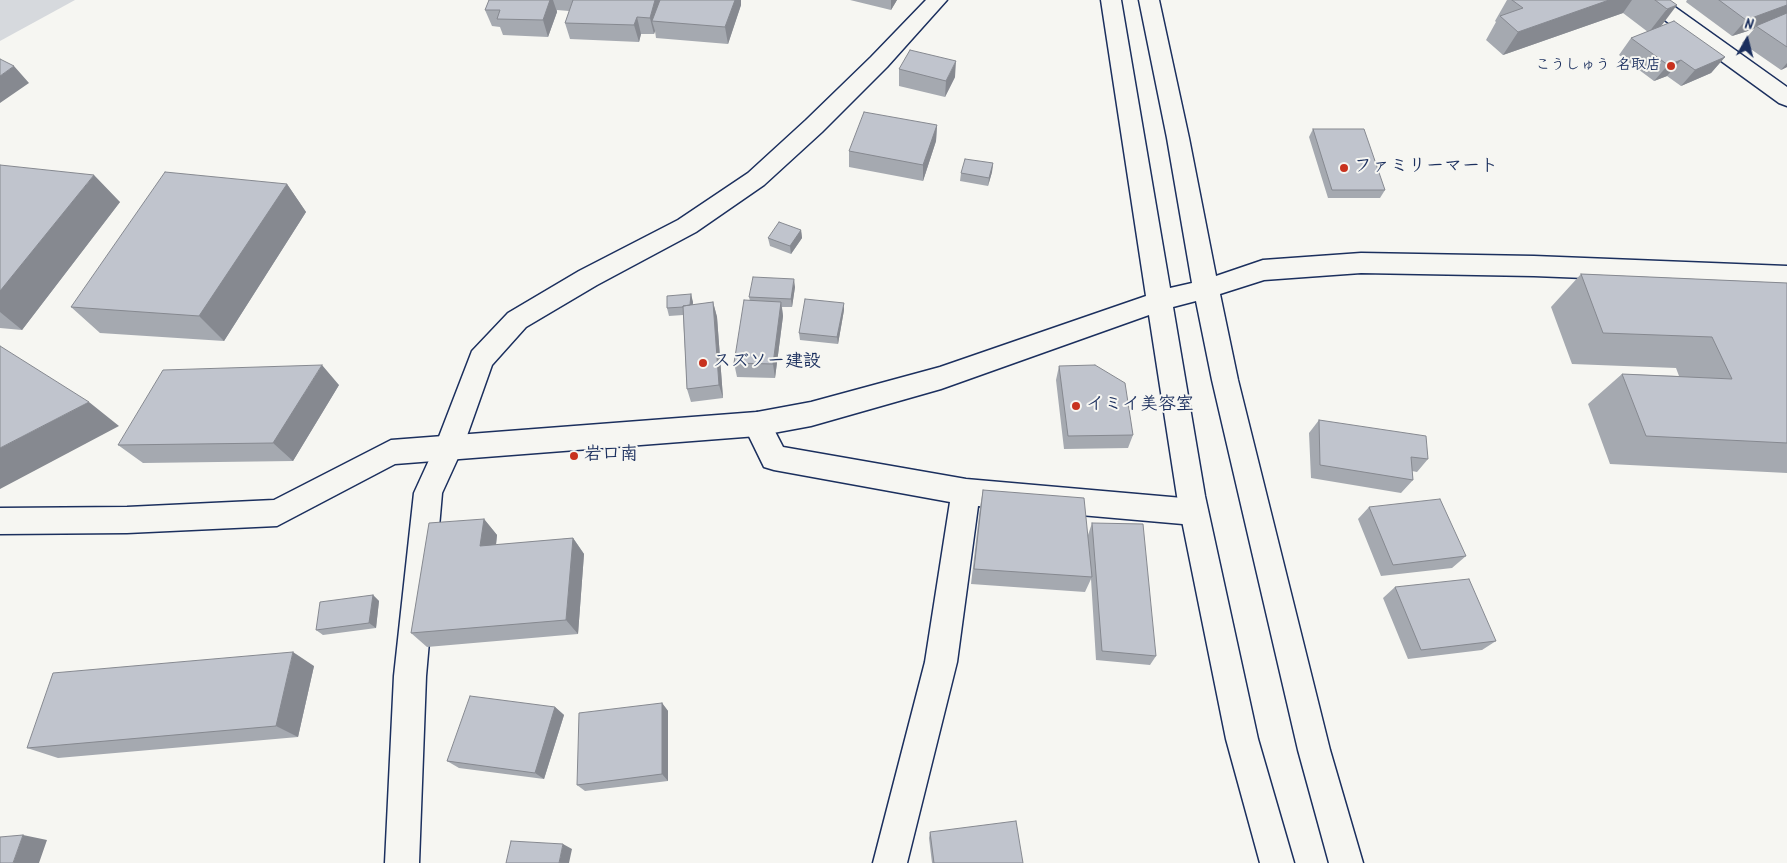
<!DOCTYPE html>
<meta charset="utf-8">
<style>
body{margin:0}
#map{position:relative;width:1787px;height:863px;overflow:hidden;background:#f6f6f2;font-family:Kalam,sans-serif}
canvas{display:block}
.north{position:absolute;left:1722px;top:15px;width:50px;height:50px;-webkit-text-stroke:4px #f6f6f2;paint-order:stroke;rotate:8deg;font-size:14px;font-weight:700;line-height:20px;text-align:center;color:#1b2f5e}
.north::after{content:'';display:block;margin:auto;width:18px;height:22px;background:#1b2f5e;clip-path:polygon(50% 0,100% 100%,50% 72%,0 100%)}
</style>
<div id="map">
<canvas width="1787" height="863"></canvas>
<div class="north">N</div>
</div>
<script>
const c = document.querySelector('canvas').getContext('2d');
c.lineJoin = 'round';
function paint(path, color) { c.fillStyle = color; c.fill(path, 'evenodd'); }
const shape = rows => new Path2D(rows.map(r => 'M' + r).join(''));
function strokePath(path, color, width, dash) { c.strokeStyle = color; c.lineWidth = width; c.lineCap = dash ? 'butt' : 'round'; c.setLineDash(dash || []); c.stroke(path); }
function write(font, color, halo, rows, align = 'center') {
  c.font = font + ' Kalam,"Klee One",sans-serif'; c.lineWidth = 4; c.setLineDash([]); c.textBaseline = 'middle'; c.strokeStyle = halo; c.fillStyle = color; for (const [text, x, y, turn = 0] of rows) {
    c.save(); c.translate(x, y); c.rotate((+turn || 0) * Math.PI / 180); c.textAlign = isNaN(turn) ? turn : align; if (halo) c.strokeText(text, 0, 0); c.fillText(text, 0, 0); c.restore();
  }
}
const green = shape([
 [0,0,75,0,0,41]
]);
const minor = shape([
 [926,0,947,0,887,67,822,132,764,185,696,232,597,285,526,327,492,365,463,447,442,493,426,676,419,863,385,863,394,676,414,493,435,447,472,351,508,313,579,271,678,220,748,173,806,120,871,57,926,0],
 [757,412,767,416,783,447,966,479,1194,499,1204,503,1208,512,1204,521,1194,525,978,506,957,662,907,863,873,863,925,662,950,502,774,470,764,467,743,424,747,416,757,412]
]);
const tertiary = shape([
 [1101,0,1121,0,1170,288,1192,283,1167,138,1139,0,1159,0,1189,138,1216,276,1263,260,1361,253,1534,256,1787,266,1787,286,1534,276,1361,273,1264,280,1220,294,1238,380,1330,750,1363,863,1329,863,1298,750,1212,380,1196,301,1173,307,1205,496,1258,739,1294,863,1260,863,1226,739,1177,496,1149,315,941,389,811,426,757,436,395,464,277,526,127,533,0,534,0,508,127,507,274,500,391,440,757,412,811,402,940,367,1146,296,1101,0],
 [1641,0,1665,0,1787,87,1787,106,1779,103,1644,5,1641,0]
]);
const wall = shape([
 [489,0,741,0,741,5,728,44,656,38,655,31,654,34,641,34,639,42,570,39,565,23,569,11,557,10,557,12,548,37,503,35,500,27,492,26,485,10],
 [850,0,897,0,891,10],
 [1507,0,1670,0,1660,27,1725,57,1711,73,1681,86,1667,76,1654,81,1619,55,1631,38,1648,32,1623,13,1503,55,1486,40,1496,22,1495,21],
 [1687,0,1787,0,1787,67,1781,70,1742,43,1754,29,1732,36,1686,2],
 [899,69,955,77,945,97,899,86],
 [937,125,936,141,923,181,849,167,849,151],
 [1313,129,1385,190,1380,198,1328,198,1309,137],
 [993,163,992,172,988,186,960,181,961,173],
 [0,165,120,202,22,330,0,328],
 [287,184,306,212,224,341,100,333,71,307],
 [801,230,802,238,791,254,770,246,768,238],
 [1581,274,1787,283,1787,473,1610,464,1588,404,1622,374,1679,376,1676,368,1572,364,1551,307],
 [795,287,792,307,782,307,783,316,775,378,737,377,734,363,750,301,749,297],
 [691,294,693,305,713,302,717,317,723,398,691,402,687,389,683,315,669,316,667,308],
 [844,310,838,344,800,340,799,333],
 [1059,366,1133,435,1128,448,1064,449,1056,380],
 [339,385,293,461,143,463,118,445],
 [1319,420,1428,459,1417,472,1412,471,1413,480,1401,493,1311,478,1309,433],
 [983,490,1088,535,1092,523,1156,656,1150,665,1096,660,1091,579,1085,592,971,584,980,507],
 [1369,507,1466,556,1452,568,1381,576,1358,519],
 [484,519,497,535,496,545,573,538,584,554,578,634,427,647,411,633],
 [1395,587,1496,641,1482,650,1408,659,1383,598],
 [373,595,379,601,376,628,323,635,316,630],
 [314,666,298,737,58,758,27,748],
 [662,703,668,711,668,781,585,791,577,785],
 [555,707,564,715,544,779,459,768,447,761],
 [930,832,1023,863,932,863,929,838]
]);
const shadedWall = shape([
 [550,0,553,0,557,12,548,37,543,20],
 [655,0,661,0,652,21,655,31,654,34,650,18],
 [735,0,741,0,741,5,728,44,725,27],
 [891,0,897,0,891,10],
 [1609,0,1632,0,1623,13,1503,55,1518,32],
 [1677,5,1659,29,1649,32,1667,9],
 [1787,5,1787,17,1756,26,1754,29,1732,36,1746,20],
 [637,17,641,34,639,42,634,25],
 [1725,57,1711,73,1681,86,1695,70],
 [1681,60,1667,76,1654,81,1668,65],
 [956,61,955,77,945,97,946,81],
 [1787,63,1787,67,1781,70],
 [14,66,29,83,0,103,0,76],
 [937,125,936,141,923,181,923,165],
 [993,163,992,172,988,186,989,178],
 [94,175,120,202,22,330,0,312,0,291],
 [287,184,306,212,224,341,199,316],
 [801,230,802,238,791,254,790,246],
 [794,279,795,287,792,307,791,299],
 [691,294,693,302,692,314,690,307],
 [713,302,717,317,723,398,719,385],
 [781,302,783,316,775,378,773,364],
 [844,303,844,310,838,344,837,337],
 [322,365,339,385,293,461,273,443],
 [89,402,119,426,0,489,0,448],
 [484,519,497,535,494,562,480,546],
 [573,538,584,554,578,634,566,620],
 [373,595,379,601,376,628,369,623],
 [293,652,314,666,298,737,276,726],
 [662,703,668,711,668,781,662,774],
 [555,707,564,715,544,779,535,773],
 [23,835,47,840,39,863,13,863],
 [563,844,572,849,569,863,559,863]
]);
const building = shape([
 [489,0,550,0,543,20,497,19,500,10,485,10,489,0],
 [573,0,655,0,650,18,637,17,634,25,565,23,573,0],
 [660,0,735,0,725,27,652,21,660,0],
 [1512,0,1609,0,1518,32,1500,16,1523,8,1512,0],
 [1655,0,1670,0,1677,5,1667,9,1655,0],
 [1719,0,1787,0,1787,5,1746,20,1719,0],
 [1787,13,1787,47,1756,26,1787,13],
 [1674,21,1725,57,1695,70,1681,60,1668,65,1631,38,1674,21],
 [910,50,956,61,946,81,899,69,910,50],
 [0,59,14,66,0,76,0,59],
 [864,112,937,125,923,165,849,151,864,112],
 [1313,129,1364,129,1385,190,1332,190,1313,129],
 [965,159,993,163,989,178,961,173,965,159],
 [0,165,94,175,0,291,0,165],
 [165,172,287,184,199,316,71,307,165,172],
 [779,222,801,230,790,246,768,238,779,222],
 [1581,274,1787,283,1787,443,1646,436,1622,374,1732,379,1712,337,1603,333,1581,274],
 [753,277,794,279,791,299,749,297,753,277],
 [691,294,690,305,683,306,683,307,667,308,667,296,691,294],
 [805,299,844,303,837,337,799,333,805,299],
 [744,300,781,302,773,364,734,363,744,300],
 [713,302,719,385,687,389,683,306,713,302],
 [0,346,89,402,0,448,0,346],
 [322,365,273,443,118,445,163,370,322,365],
 [1095,365,1125,383,1133,435,1068,436,1059,366,1095,365],
 [1319,420,1426,436,1428,459,1411,457,1413,480,1320,465,1319,420],
 [983,490,1084,498,1092,577,974,569,983,490],
 [1440,499,1466,556,1393,565,1369,507,1440,499],
 [484,519,480,546,573,538,566,620,411,633,429,523,484,519],
 [1092,523,1143,524,1156,656,1102,651,1092,523],
 [1469,579,1496,641,1421,650,1395,587,1469,579],
 [373,595,369,623,316,630,320,602,373,595],
 [293,652,276,726,27,748,53,673,293,652],
 [470,696,555,707,535,773,447,761,470,696],
 [662,703,662,774,577,785,579,713,662,703],
 [1016,821,1023,863,934,863,930,832,1016,821],
 [23,835,13,863,0,863,0,837,23,835],
 [511,841,563,844,559,863,506,863,511,841]
]);
const markers = [
 [1671,66,5,"#c8321e"],
 [1344,168,5,"#c8321e"],
 [703,363,5,"#c8321e"],
 [1076,406,5,"#c8321e"],
 [574,456,5,"#c8321e"]
];
const farPoinames = [
 ["こうしゅう 名取店",1661,66]
];
const poiNames = [
 ["ファミリーマート",1354,168],
 ["スズソー建設",713,363],
 ["イミイ美容室",1086,406],
 ["岩口南",584,456]
];
paint(green, '#d6d9dd');
strokePath(minor, '#1b2f5e', 3);
strokePath(tertiary, '#1b2f5e', 3);
paint(minor, '#f6f6f2');
paint(tertiary, '#f6f6f2');
paint(wall, '#a5a9b0');
paint(shadedWall, '#868990');
paint(building, '#c0c4cd');
strokePath(building, '#868990', 1);
for (const [x, y, r, color] of markers) { const dot = new Path2D(); dot.arc(x, y, r, 0, 2 * Math.PI); c.fillStyle = color; c.fill(dot); strokePath(dot, '#f6f6f2', 2); }
write('bold 15px', '#1b2f5e', '#f6f6f2', farPoinames, 'right');
write('bold 18px', '#1b2f5e', '#f6f6f2', poiNames, 'left');
</script>
